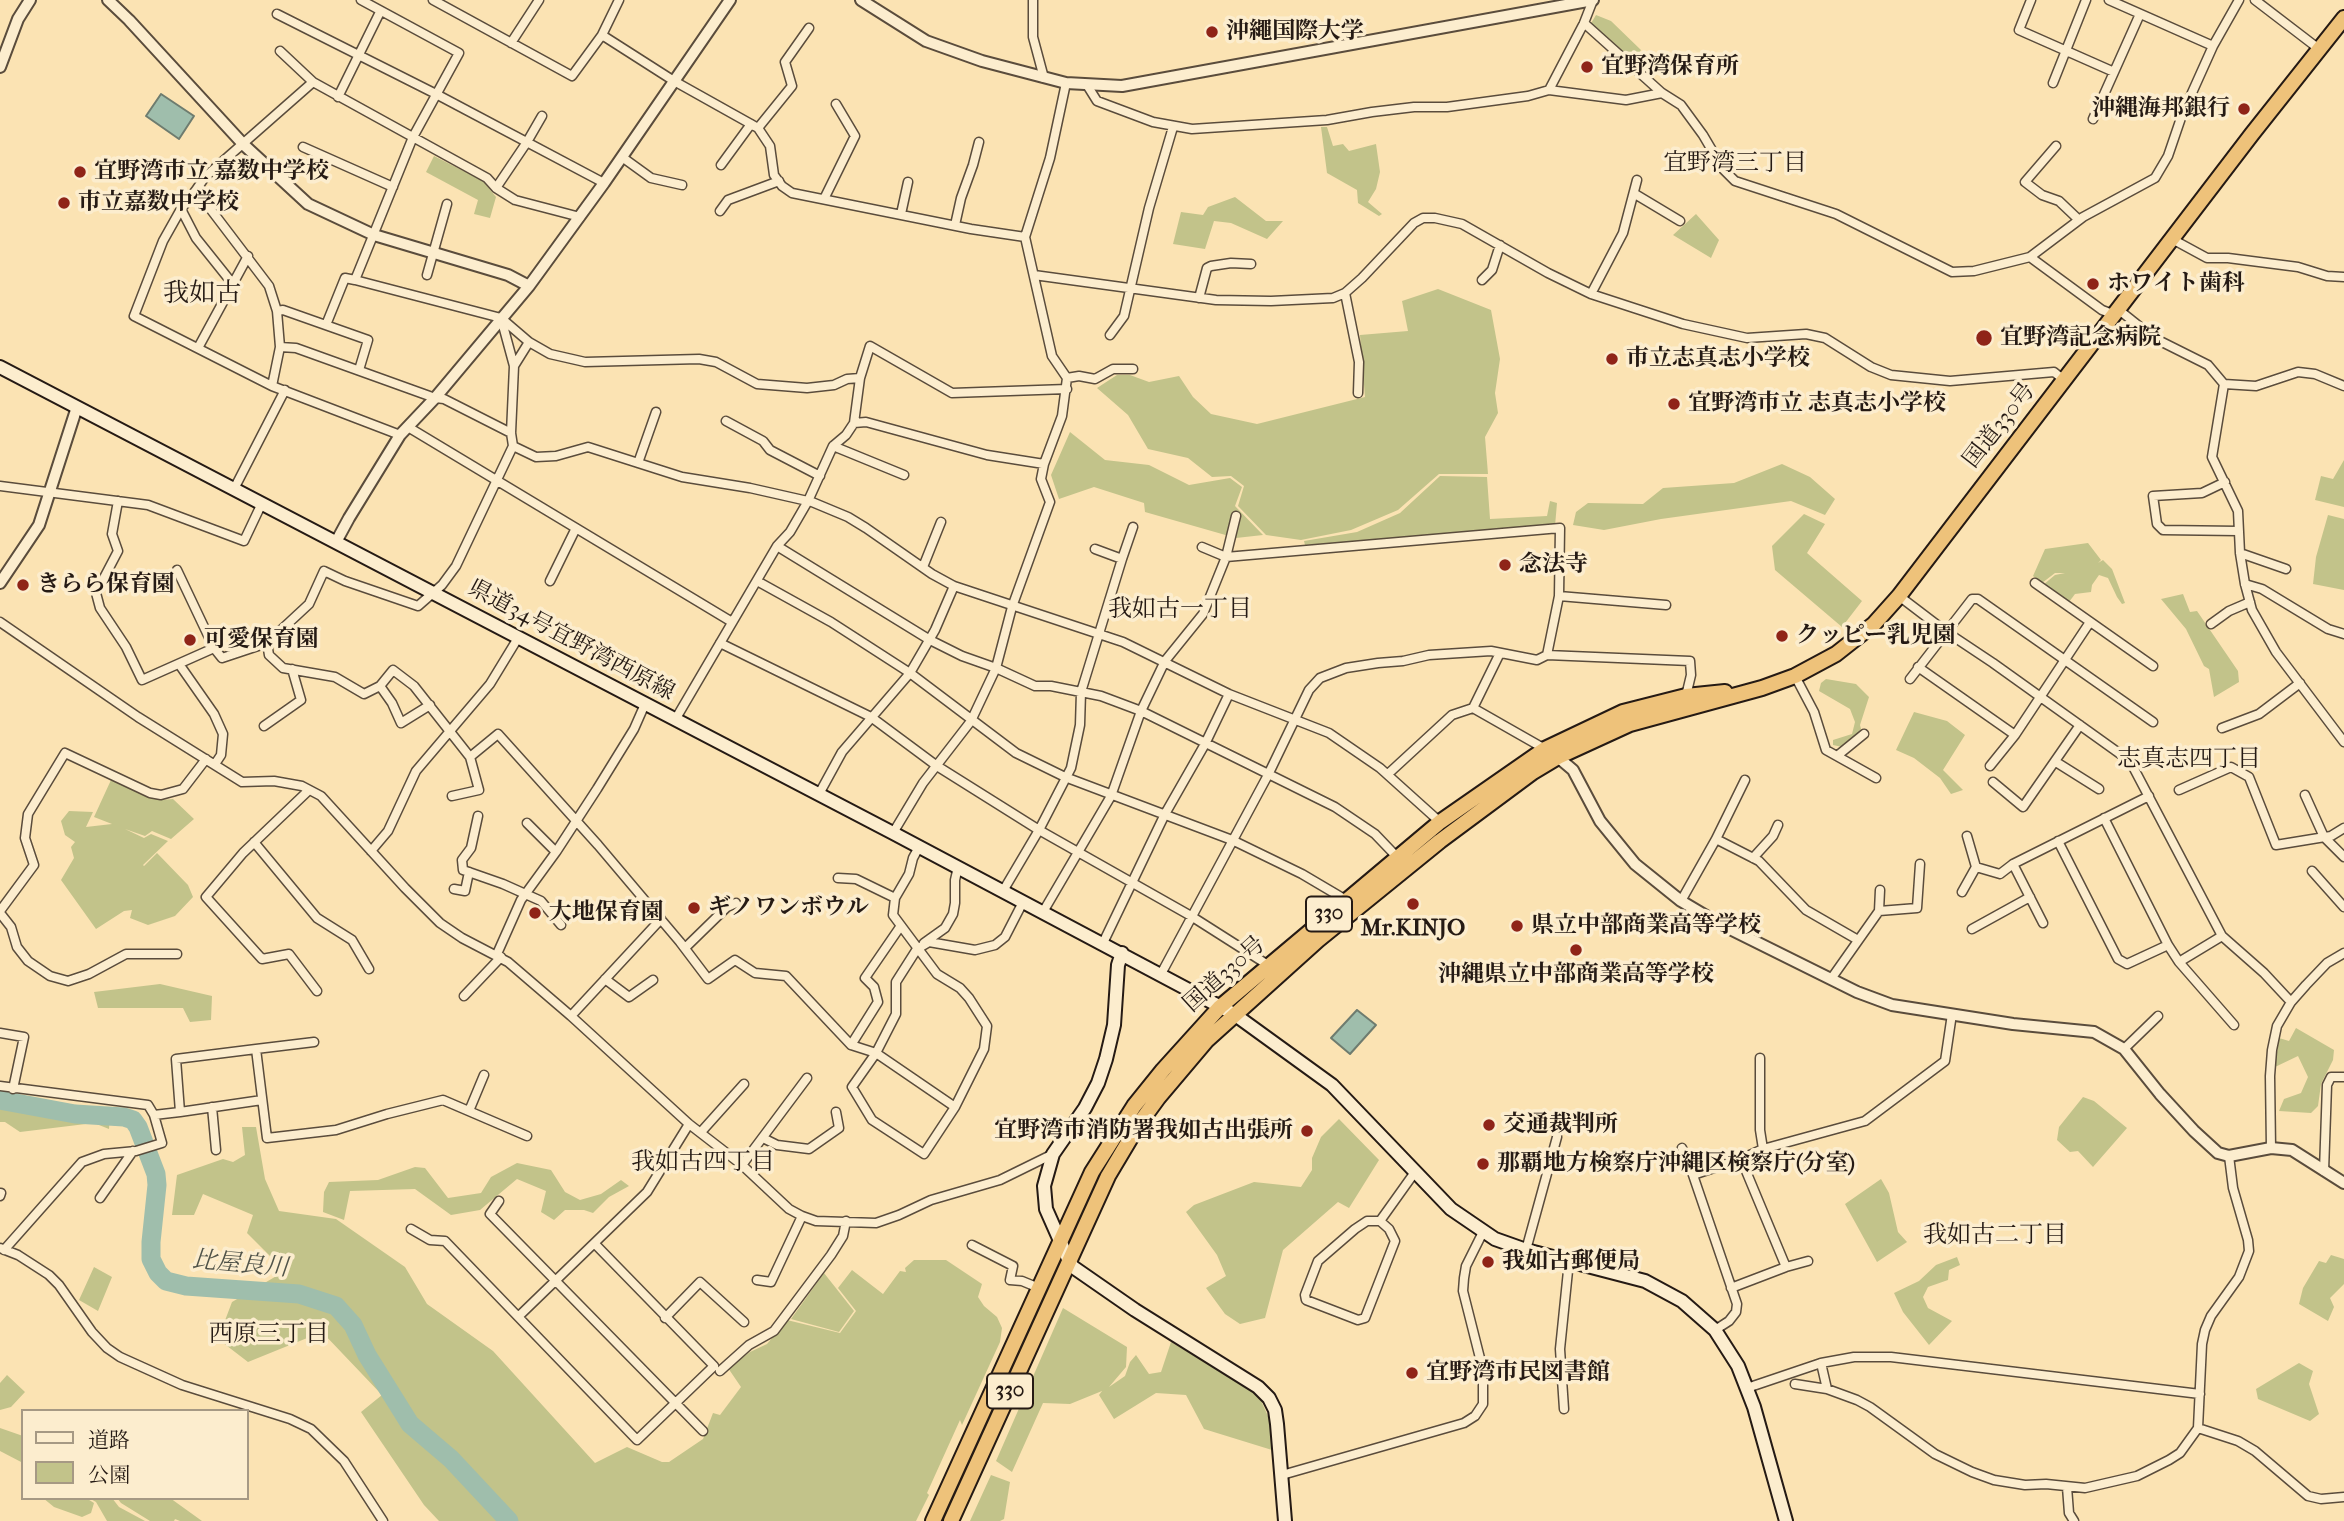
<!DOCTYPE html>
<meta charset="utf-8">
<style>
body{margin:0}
#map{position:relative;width:2344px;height:1521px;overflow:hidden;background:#fbe3b3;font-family:"IM FELL French Canon","Noto Serif JP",serif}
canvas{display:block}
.legend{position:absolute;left:21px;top:1409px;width:228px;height:91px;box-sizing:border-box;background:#fcedce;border:2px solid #a69984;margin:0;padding:9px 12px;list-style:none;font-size:21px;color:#251a14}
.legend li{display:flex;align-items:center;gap:14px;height:35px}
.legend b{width:35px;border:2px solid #a69984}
</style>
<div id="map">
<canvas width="2344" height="1521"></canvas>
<ul class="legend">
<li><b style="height:9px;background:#fcedce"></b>道路</li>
<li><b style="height:19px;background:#c2c38a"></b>公園</li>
</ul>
</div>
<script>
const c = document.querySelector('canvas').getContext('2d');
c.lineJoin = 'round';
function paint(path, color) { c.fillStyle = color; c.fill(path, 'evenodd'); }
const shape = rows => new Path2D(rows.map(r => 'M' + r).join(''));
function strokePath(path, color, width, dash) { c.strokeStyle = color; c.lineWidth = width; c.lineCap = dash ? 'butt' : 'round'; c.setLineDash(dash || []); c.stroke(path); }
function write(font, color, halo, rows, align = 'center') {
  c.font = font + ' "IM FELL French Canon","Noto Serif JP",serif'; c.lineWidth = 7; c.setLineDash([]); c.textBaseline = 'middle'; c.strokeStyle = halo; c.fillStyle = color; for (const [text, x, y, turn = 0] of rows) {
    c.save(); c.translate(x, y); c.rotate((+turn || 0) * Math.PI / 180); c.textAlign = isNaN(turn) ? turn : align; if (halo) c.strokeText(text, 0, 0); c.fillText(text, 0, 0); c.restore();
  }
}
const green = shape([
 [1596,15,1611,21,1641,50,1633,62,1590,25],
 [1321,127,1327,127,1333,146,1343,144,1349,151,1376,144,1380,172,1376,189,1368,202,1382,214,1379,216,1358,203,1357,190,1327,173],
 [434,156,483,181,496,197,490,218,474,214,478,200,426,172],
 [1235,197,1266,221,1283,221,1267,239,1231,223,1214,221,1205,249,1173,244,1181,212,1203,215,1208,207],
 [1696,214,1719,240,1711,258,1673,235],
 [1438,289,1491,310,1500,359,1495,393,1498,413,1485,437,1488,474,1439,474,1398,510,1351,530,1301,540,1266,535,1238,506,1244,486,1231,476,1212,477,1188,458,1148,449,1128,415,1097,388,1117,375,1130,375,1149,382,1179,376,1193,397,1211,414,1257,424,1365,397,1360,335,1408,331,1402,301],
 [1070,432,1105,460,1149,465,1189,485,1230,478,1242,487,1235,506,1263,535,1236,538,1145,512,1144,503,1094,487,1059,499,1051,475],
 [2344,460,2344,507,2315,500,2321,476,2333,479],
 [1782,464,1810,477,1835,499,1825,515,1791,501,1661,519,1604,530,1573,525,1576,512,1588,503,1643,504,1663,488,1734,483],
 [1440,476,1487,477,1490,519,1547,516,1550,501,1557,503,1555,526,1305,545,1304,541,1357,532,1400,513],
 [1804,514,1825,524,1807,553,1862,601,1842,627,1775,570,1772,546],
 [2328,515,2344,519,2344,590,2313,584,2316,557],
 [2088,543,2101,560,2098,563,2103,560,2112,569,2125,603,2122,604,2117,597,2108,578,2099,575,2092,585,2091,592,2075,594,2069,602,2043,585,2055,575,2065,573,2055,573,2042,583,2033,576,2045,549],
 [2183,594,2190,612,2197,611,2238,671,2239,682,2214,697,2209,669,2204,666,2186,629,2161,599],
 [1826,679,1856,684,1869,697,1860,725,1861,729,1847,748,1833,745,1833,740,1852,734,1855,722,1850,709,1819,691,1821,683],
 [1914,712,1947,721,1965,735,1943,770,1963,790,1951,794,1940,778,1914,758,1896,750],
 [111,780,160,800,173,799,194,819,171,839,152,831,145,836,125,829,144,838,151,834,168,841,143,865,144,866,157,853,188,885,193,897,175,916,148,925,130,918,132,910,124,911,96,929,61,880,74,858,71,847,75,842,65,835,61,821,69,811,93,812,86,827,112,824,94,817],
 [160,984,212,996,211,1020,190,1022,183,1008,98,1008,94,992],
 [2296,1028,2334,1050,2333,1060,2321,1084,2318,1106,2311,1113,2279,1111,2284,1099,2301,1093,2308,1077,2298,1056,2275,1067,2279,1038,2289,1041],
 [0,1096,26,1102,110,1113,109,1129,94,1123,20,1132,5,1122,0,1122],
 [2083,1097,2094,1101,2127,1128,2093,1167,2078,1151,2070,1152,2057,1140,2059,1127],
 [1339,1119,1379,1160,1349,1208,1338,1202,1283,1250,1265,1318,1240,1324,1225,1314,1206,1288,1226,1276,1217,1255,1186,1212,1194,1205,1254,1182,1301,1187,1312,1170,1312,1158,1321,1137],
 [242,1127,256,1127,265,1179,279,1211,336,1219,405,1267,427,1304,493,1351,595,1463,627,1447,662,1462,669,1462,703,1439,713,1413,720,1415,741,1387,728,1368,750,1352,767,1344,787,1320,840,1333,856,1311,838,1288,852,1270,883,1294,900,1271,906,1272,905,1268,914,1260,946,1260,982,1284,978,1297,984,1306,997,1317,1002,1328,1000,1342,962,1425,960,1420,927,1493,929,1495,916,1521,439,1521,424,1505,361,1412,382,1395,322,1332,248,1362,218,1339,232,1302,285,1271,247,1233,253,1215,203,1194,194,1215,172,1215,177,1175,223,1159,233,1162,245,1155],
 [517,1163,551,1170,565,1192,580,1200,601,1194,621,1180,629,1186,609,1197,593,1213,584,1210,565,1210,554,1220,541,1212,546,1191,517,1179,480,1210,451,1215,415,1189,350,1191,344,1220,323,1212,324,1192,329,1182,378,1180,415,1167,425,1168,448,1198,481,1193,491,1177],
 [1881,1179,1889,1193,1898,1232,1907,1242,1877,1262,1845,1204],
 [2331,1255,2344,1259,2344,1284,2330,1298,2334,1307,2328,1321,2299,1304,2303,1288,2319,1261,2326,1263],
 [1957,1257,1960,1265,1949,1270,1948,1280,1928,1287,1923,1297,1928,1308,1952,1321,1929,1345,1903,1312,1894,1293,1919,1281,1936,1265],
 [94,1267,112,1277,98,1311,79,1300],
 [824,1273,854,1311,839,1332,791,1319],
 [1063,1308,1127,1347,1126,1367,1109,1387,1125,1376,1130,1362,1136,1355,1149,1374,1161,1372,1171,1342,1258,1394,1272,1425,1272,1450,1204,1429,1186,1395,1156,1393,1114,1419,1099,1395,1102,1391,1070,1404,1043,1403,1012,1472,996,1461],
 [2299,1363,2313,1371,2309,1384,2319,1414,2310,1421,2258,1399,2256,1389],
 [7,1375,25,1392,11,1407,0,1410,0,1383],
 [0,1428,23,1436,23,1463,0,1451],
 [991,1475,1010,1482,1004,1519,1000,1521,970,1521],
 [43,1498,86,1498,94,1503,91,1513,82,1517,54,1507],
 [89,1498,112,1498,119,1507,145,1521,107,1521,96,1502],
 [117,1498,170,1498,202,1521,180,1521,175,1519,174,1521,150,1521,121,1503]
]);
const water = shape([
 [161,94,194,116,179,139,146,116,161,94],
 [1357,1010,1376,1025,1350,1054,1331,1038,1357,1010]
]);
const river = shape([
 [0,1100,75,1114,124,1117,133,1120,138,1127,156,1174,157,1185,151,1242,151,1259,158,1273,166,1281,186,1286,299,1294,336,1306,353,1325,367,1355,410,1424,451,1459,509,1521]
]);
const minor = shape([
 [361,0,459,53,413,137,355,280,501,318,529,342,550,354,585,362,699,359,716,362,757,384,807,388,834,385,847,379,860,378],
 [433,0,572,76,602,35,619,0],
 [1033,0,1033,37,1044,78],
 [2031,0,2019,30,2114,72],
 [2109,0,2213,46],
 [2255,0,2319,49],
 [277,14,436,94,604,183],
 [1584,23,1662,93,1681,105,1703,135,1723,169,1735,181,1836,214,1952,272,1974,271,2030,257,2083,217,2155,178,2168,156,2182,115,2213,46,2239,0],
 [602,35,674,81,758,128,770,146,774,175,782,186,792,193,971,229,1025,237],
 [511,43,539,0],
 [280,51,313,82,487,178,496,188,515,200,580,217],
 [313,82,205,177,196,190,269,286,277,311,280,347,272,386,400,435],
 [2053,83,2086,0],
 [1087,85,1097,101,1153,122,1192,129,1327,120,1372,112,1414,107,1447,107,1528,96,1549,90,1584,23,1593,0],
 [1549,90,1626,100,1662,93],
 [338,97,380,12],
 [2093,119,2140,14],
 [758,128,792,86,785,62,809,28],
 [2056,146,2025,182,2042,195,2059,201,2079,220],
 [303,147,393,187],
 [622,157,651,178,682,185],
 [721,165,751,124],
 [496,188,527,142,542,116],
 [196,190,181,209,196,238,232,283],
 [1635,194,1680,221],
 [824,199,855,136,836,104],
 [181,209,163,241,134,316,272,386],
 [720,211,728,200,779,181],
 [901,214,908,182],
 [955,225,961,198,973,165,979,142],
 [2172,239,2207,258,2228,258,2298,267,2327,276,2344,277],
 [2030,257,2102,310,2115,315],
 [427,275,447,204],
 [1034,275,1216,300,1271,301,1333,298,1345,293,1362,278,1414,223,1423,218,1435,218,1462,224,1548,273,1591,294,1683,324,1747,338,1806,334,1825,338,1871,367,1891,375,1950,381,2054,372,2064,380],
 [1482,280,1492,270,1500,245],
 [1345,293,1359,362,1358,393],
 [1591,294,1623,233,1637,180],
 [1199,298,1207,268,1211,266,1231,263,1251,264],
 [2119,310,2154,338,2208,365,2224,384,2256,386,2298,372,2315,374,2344,386],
 [277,311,283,310,368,340,359,370],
 [326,325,345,278,355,280],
 [1110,335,1124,316,1149,208,1173,127],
 [280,347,296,348,435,398,444,399,511,433],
 [198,348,248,256],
 [514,366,529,342],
 [1067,378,1079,376,1095,379,1113,369,1133,369],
 [2224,384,2212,457,2238,511,2240,553,2245,584,2252,610,2276,652,2344,742],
 [726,421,763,441,770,450,820,476],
 [854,423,860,378,870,346,952,393,1067,389],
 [408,427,732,622],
 [513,446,536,457,556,456,588,447,682,477,750,488,812,502,848,517,866,528,932,574,954,586,1123,642,1229,694,1329,733,1380,768,1440,822],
 [833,446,904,475],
 [638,463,656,412],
 [2225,482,2202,493,2153,496,2157,524,2163,530,2238,531],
 [0,486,148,505,244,541,262,503],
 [234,489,285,390],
 [118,501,112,534,118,551,96,593,100,608,126,647,142,680,214,648,222,658,267,643,309,604,324,571,345,581,418,606,442,585,456,566,513,446,511,433,514,366,501,318],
 [777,546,930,640,962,656,996,668,1035,686,1051,686,1101,696,1141,711,1335,807,1375,834,1397,857],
 [1202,547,1226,557,1560,528,1559,596],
 [2240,553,2286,569],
 [1122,559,1133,527],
 [923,567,941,522],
 [177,570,214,648],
 [550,581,576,528],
 [757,581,831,622,910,673,1016,753,1065,777,1232,840,1302,874,1346,900],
 [2035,583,2153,666],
 [2245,584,2262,589,2328,629,2344,634],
 [1899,596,1945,631,1993,663,2130,761,2222,936,2264,973,2291,1002],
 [0,622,138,717,242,782,274,781,302,786,321,796,405,888,440,923,462,938,508,962,571,1016,689,1124,742,1165,789,1209,802,1216,816,1221,876,1223,899,1215,931,1200,1000,1180,1053,1154],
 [2211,624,2229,611,2250,602],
 [267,643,269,655,283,668,335,677,364,694,380,686,393,670,414,686,470,757,498,734,598,845,680,942,708,979,735,960,755,973,786,976,851,1045],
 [720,643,871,717,937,766,1039,830,1191,916,1268,965],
 [1547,655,1559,596,1666,605],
 [179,664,214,714,223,734,221,755,215,764],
 [1918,667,2015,735,1990,766],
 [1795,676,1814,712,1826,750,1876,778],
 [1910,679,1972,599,1978,599,2153,722],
 [380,686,392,703,401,723,430,705],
 [1473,708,1545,749],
 [675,720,777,546,790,532,808,501,833,446,846,435,854,423,866,422,987,455,1044,464],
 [264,726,301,700,292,669],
 [2222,728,2259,714,2300,683],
 [2015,735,2090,622],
 [1837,756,1864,734],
 [2056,762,2099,789],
 [1388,774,1452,715,1473,708,1500,653],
 [1993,782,2023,807,2080,725],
 [309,790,243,853,206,897,262,959,289,954,317,991],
 [2179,790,2231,767,2249,777,2276,845,2331,836,2344,828],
 [819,794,842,752,910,673,935,630,954,586],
 [2305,795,2324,837,2344,857],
 [452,796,479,790,470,757],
 [478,816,471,848,462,860,463,870,503,884,541,901,561,925],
 [527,823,556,852],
 [893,833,923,783,971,721,996,668,1012,607,1050,502,1041,479,1044,464,1062,416,1067,378,1052,356,1025,237,1050,158,1066,83],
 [1967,836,1976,867],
 [1716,839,1745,780],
 [2058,841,2118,959,2127,964,2168,945,2104,818],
 [254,842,317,918,352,940,369,969],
 [371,851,388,831,416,771,490,684,518,638],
 [1753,858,1773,836,1778,825],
 [2312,871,2344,907],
 [838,878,856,879,895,898],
 [454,889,465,891,469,872],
 [1003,891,1039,830,1071,768,1080,725,1081,692,1122,559,1095,549],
 [1962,892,1976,867,2000,874,2013,864],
 [1681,901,1716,839,1759,861,1806,910,1858,940],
 [0,911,34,865,25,838,28,814,65,753,150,793,161,795,183,789,206,759],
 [1879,911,1880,890],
 [1043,912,1111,796,1141,711,1165,661,1203,614,1226,557,1236,516],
 [0,913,11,927,17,947,28,961,50,976,68,981,89,974,126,954,177,954],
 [2043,923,2013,864,2149,796],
 [900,927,865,978,874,987,878,1002,851,1045,876,1053,955,1107,984,1049,987,1026,969,998,960,988,937,974,893,915,895,898,909,874,913,858,919,847],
 [1972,929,2030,897],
 [2222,936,2179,962,2234,1025],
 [924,943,945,928,953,914,955,903,955,880,958,867],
 [1103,943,1165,814,1205,744,1229,694],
 [2168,945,2179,962],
 [685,948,727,907,736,903],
 [497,954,521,900,556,852,597,789,634,729,645,704],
 [1161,974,1268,775,1309,690,1320,678,1346,668,1378,663,1403,661,1429,655,1491,651,1537,660,1547,655,1690,661,1691,675,1686,696],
 [605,979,629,997,653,980],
 [1831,979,1879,911,1917,908,1920,864],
 [464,996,501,957],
 [571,1016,661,919],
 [0,1033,24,1037,13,1089],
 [314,1042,256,1049,267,1138,336,1130,387,1114,443,1100,527,1136],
 [2124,1049,2158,1016],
 [1760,1058,1760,1130,1763,1149],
 [0,1086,148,1105,154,1115,162,1143,136,1151,104,1154,82,1162,4,1250],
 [212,1107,216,1150],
 [955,1107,924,1154,872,1120,852,1087,876,1053,896,1014,896,982,917,949,929,942,975,950,995,945,1005,937,1023,902],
 [469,1111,484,1075],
 [180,1112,262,1100],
 [154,1115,180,1112,176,1059,256,1049],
 [701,1132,744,1084],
 [763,1138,777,1145,809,1149,839,1128,836,1112],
 [1682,1148,1693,1175],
 [2271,1148,2270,1076,2272,1050,2277,1026,2291,1002,2306,985,2327,963,2344,953],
 [1741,1159,1786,1267],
 [742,1165,807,1078],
 [2324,1171,2327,1085,2331,1077,2344,1077],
 [0,1196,1,1193],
 [100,1198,133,1151],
 [499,1201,490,1214,703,1431],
 [1380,1221,1367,1221,1355,1229,1318,1261,1305,1295,1306,1300,1358,1320,1365,1318,1395,1241,1389,1229,1380,1221,1415,1172],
 [411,1229,430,1240,445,1241,637,1440,714,1366,595,1244],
 [972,1245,1013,1266,1010,1280,1022,1281,1039,1288],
 [0,1248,18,1255,49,1275,59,1285,92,1332,107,1348,120,1357,182,1385,290,1419,311,1429,344,1461,383,1521],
 [1526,1250,1557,1137],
 [757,1280,771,1282,802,1216],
 [1731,1288,1786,1267,1808,1261],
 [519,1316,647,1192,689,1124],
 [665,1318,700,1282,744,1322],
 [1715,1330,1729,1321,1736,1312,1737,1304,1693,1175,1741,1159,1763,1149,1865,1121,1945,1061,1952,1014],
 [1821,1363,1827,1389],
 [720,1371,749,1345,774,1331,831,1255,843,1236,846,1221],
 [1795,1384,1827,1389,1857,1400,1870,1407,1935,1454,1972,1472,1994,1480,2025,1485,2046,1484,2085,1488,2137,1476,2169,1460,2180,1453,2198,1428,2202,1344,2205,1330,2211,1316,2239,1277,2249,1251,2248,1240,2233,1188,2229,1156],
 [1747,1388,1821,1363,1854,1357,1891,1357,2200,1394],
 [1564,1409,1560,1349,1569,1261],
 [2198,1428,2238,1441,2255,1451,2308,1496,2321,1499,2344,1497],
 [1282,1475,1464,1423,1475,1416,1483,1404,1483,1370,1463,1291,1464,1278,1466,1266,1483,1232],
 [2067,1487,2069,1513,2074,1521]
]);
const tertiary = shape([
 [108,0,129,20,244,145,308,204,374,235,508,275,529,286],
 [861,0,926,41,982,61,1066,83,1122,86,1593,0],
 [0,67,18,19,30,0],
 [336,542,349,518,400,435,435,398,529,286,604,183,730,0],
 [0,583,39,525,77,407],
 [1554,754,1573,770,1600,821,1635,864,1681,901,1718,923,1857,992,1892,1005,2013,1024,2094,1032,2124,1049,2160,1094,2194,1131,2218,1153,2229,1156,2271,1148,2292,1150,2344,1183]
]);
const secondary = shape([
 [0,367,893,833,1234,1014,1332,1085,1451,1209,1495,1239,1526,1250,1645,1281,1682,1301,1715,1330,1738,1366,1754,1407,1786,1521],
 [1122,953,1118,965,1114,1025,1106,1059,1098,1083,1085,1108,1053,1154,1044,1186,1046,1209,1069,1261,1073,1267,1135,1310,1258,1387,1269,1398,1275,1410,1277,1424,1285,1521]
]);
const trunk = shape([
 [933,1521,1092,1172,1134,1106,1163,1070,1220,1007,1440,822,1545,749,1623,712,1686,696,1725,692],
 [951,1521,1108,1176,1139,1124,1158,1098,1207,1040,1318,940,1440,841,1533,772,1558,757,1630,724,1762,688,1795,676,1836,654,1874,624,1899,596,2252,134,2344,18]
]);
const markers = [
 [1212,32,7,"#8f2418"],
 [1587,67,7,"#8f2418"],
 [2244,109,7,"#8f2418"],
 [80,172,7,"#8f2418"],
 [64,203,7,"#8f2418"],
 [2093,284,7,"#8f2418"],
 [1984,338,9,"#8f2418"],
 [1612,359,7,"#8f2418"],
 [1674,404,7,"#8f2418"],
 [1505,565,7,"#8f2418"],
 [23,585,7,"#8f2418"],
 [1782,636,7,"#8f2418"],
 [190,640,7,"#8f2418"],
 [1413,904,7,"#8f2418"],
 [694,908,7,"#8f2418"],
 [535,913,7,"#8f2418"],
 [1517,926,7,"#8f2418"],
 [1576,950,7,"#8f2418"],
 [1489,1125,7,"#8f2418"],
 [1307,1131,7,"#8f2418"],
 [1483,1164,7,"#8f2418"],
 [1488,1262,7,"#8f2418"],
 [1412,1373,7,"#8f2418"]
];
const shields = [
 [1329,914,46],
 [1010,1391,46]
];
const shieldNames = [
 ["330",1329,914],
 ["330",1010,1391]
];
const poiNames = [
 ["沖繩国際大学",1226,32],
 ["宜野湾保育所",1601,67],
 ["沖縄海邦銀行",2230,109,"right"],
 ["宜野湾市立 嘉数中学校",94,172],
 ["市立嘉数中学校",78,203],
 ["ホワイト歯科",2107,284],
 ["宜野湾記念病院",2000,338],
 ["市立志真志小学校",1626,359],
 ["宜野湾市立 志真志小学校",1688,404],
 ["念法寺",1519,565],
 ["きらら保育園",37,585],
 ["クッピー乳児園",1796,636],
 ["可愛保育園",204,640],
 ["ギノワンボウル",708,908],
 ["大地保育園",549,913],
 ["県立中部商業高等学校",1531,926],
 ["Mr.KINJO",1413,929,"center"],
 ["沖縄県立中部商業高等学校",1576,975,"center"],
 ["交通裁判所",1503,1125],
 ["宜野湾市消防署我如古出張所",1293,1131,"right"],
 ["那覇地方検察庁沖縄区検察庁(分室)",1497,1164],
 ["我如古郵便局",1502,1262],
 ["宜野湾市民図書館",1426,1373]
];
const streetNames = [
 ["国道330号",2000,426,-52],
 ["県道34号宜野湾西原線",571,641,28],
 ["国道330号",1225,975,-42]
];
const neighbourhoodNames = [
 ["宜野湾三丁目",1735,164],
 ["我如古一丁目",1180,610],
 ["志真志四丁目",2189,760],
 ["我如古四丁目",703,1163],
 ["我如古二丁目",1995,1236],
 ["西原三丁目",269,1335]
];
const waterNames = [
 ["比屋良川",240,1265,5]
];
const quarterNames = [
 ["我如古",202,295]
];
paint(green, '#c2c38a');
paint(water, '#9fbeac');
strokePath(water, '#6e7c6f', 2);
strokePath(river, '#9fbeac', 19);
strokePath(minor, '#5a4c3c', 11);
strokePath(tertiary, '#5a4c3c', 14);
strokePath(secondary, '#251a14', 16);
strokePath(trunk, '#251a14', 18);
strokePath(minor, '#fcedce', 8);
strokePath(tertiary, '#fcedce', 10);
strokePath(secondary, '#fcedce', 12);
strokePath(trunk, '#eec27a', 14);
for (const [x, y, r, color] of markers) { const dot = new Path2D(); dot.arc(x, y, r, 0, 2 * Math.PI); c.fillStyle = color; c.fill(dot); strokePath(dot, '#fcedce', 2.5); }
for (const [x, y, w] of shields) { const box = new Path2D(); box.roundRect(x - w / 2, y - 17.5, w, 35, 5); c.fillStyle = '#fcedce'; c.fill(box); strokePath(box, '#251a14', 2); }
write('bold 21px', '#251a14', null, shieldNames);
write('bold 23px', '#251a14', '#fcedce', poiNames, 'left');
write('23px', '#251a14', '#fcedce', streetNames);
write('24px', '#251a14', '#fcedce', neighbourhoodNames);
write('italic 24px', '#505349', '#fcedce', waterNames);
write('26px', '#251a14', '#fcedce', quarterNames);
</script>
